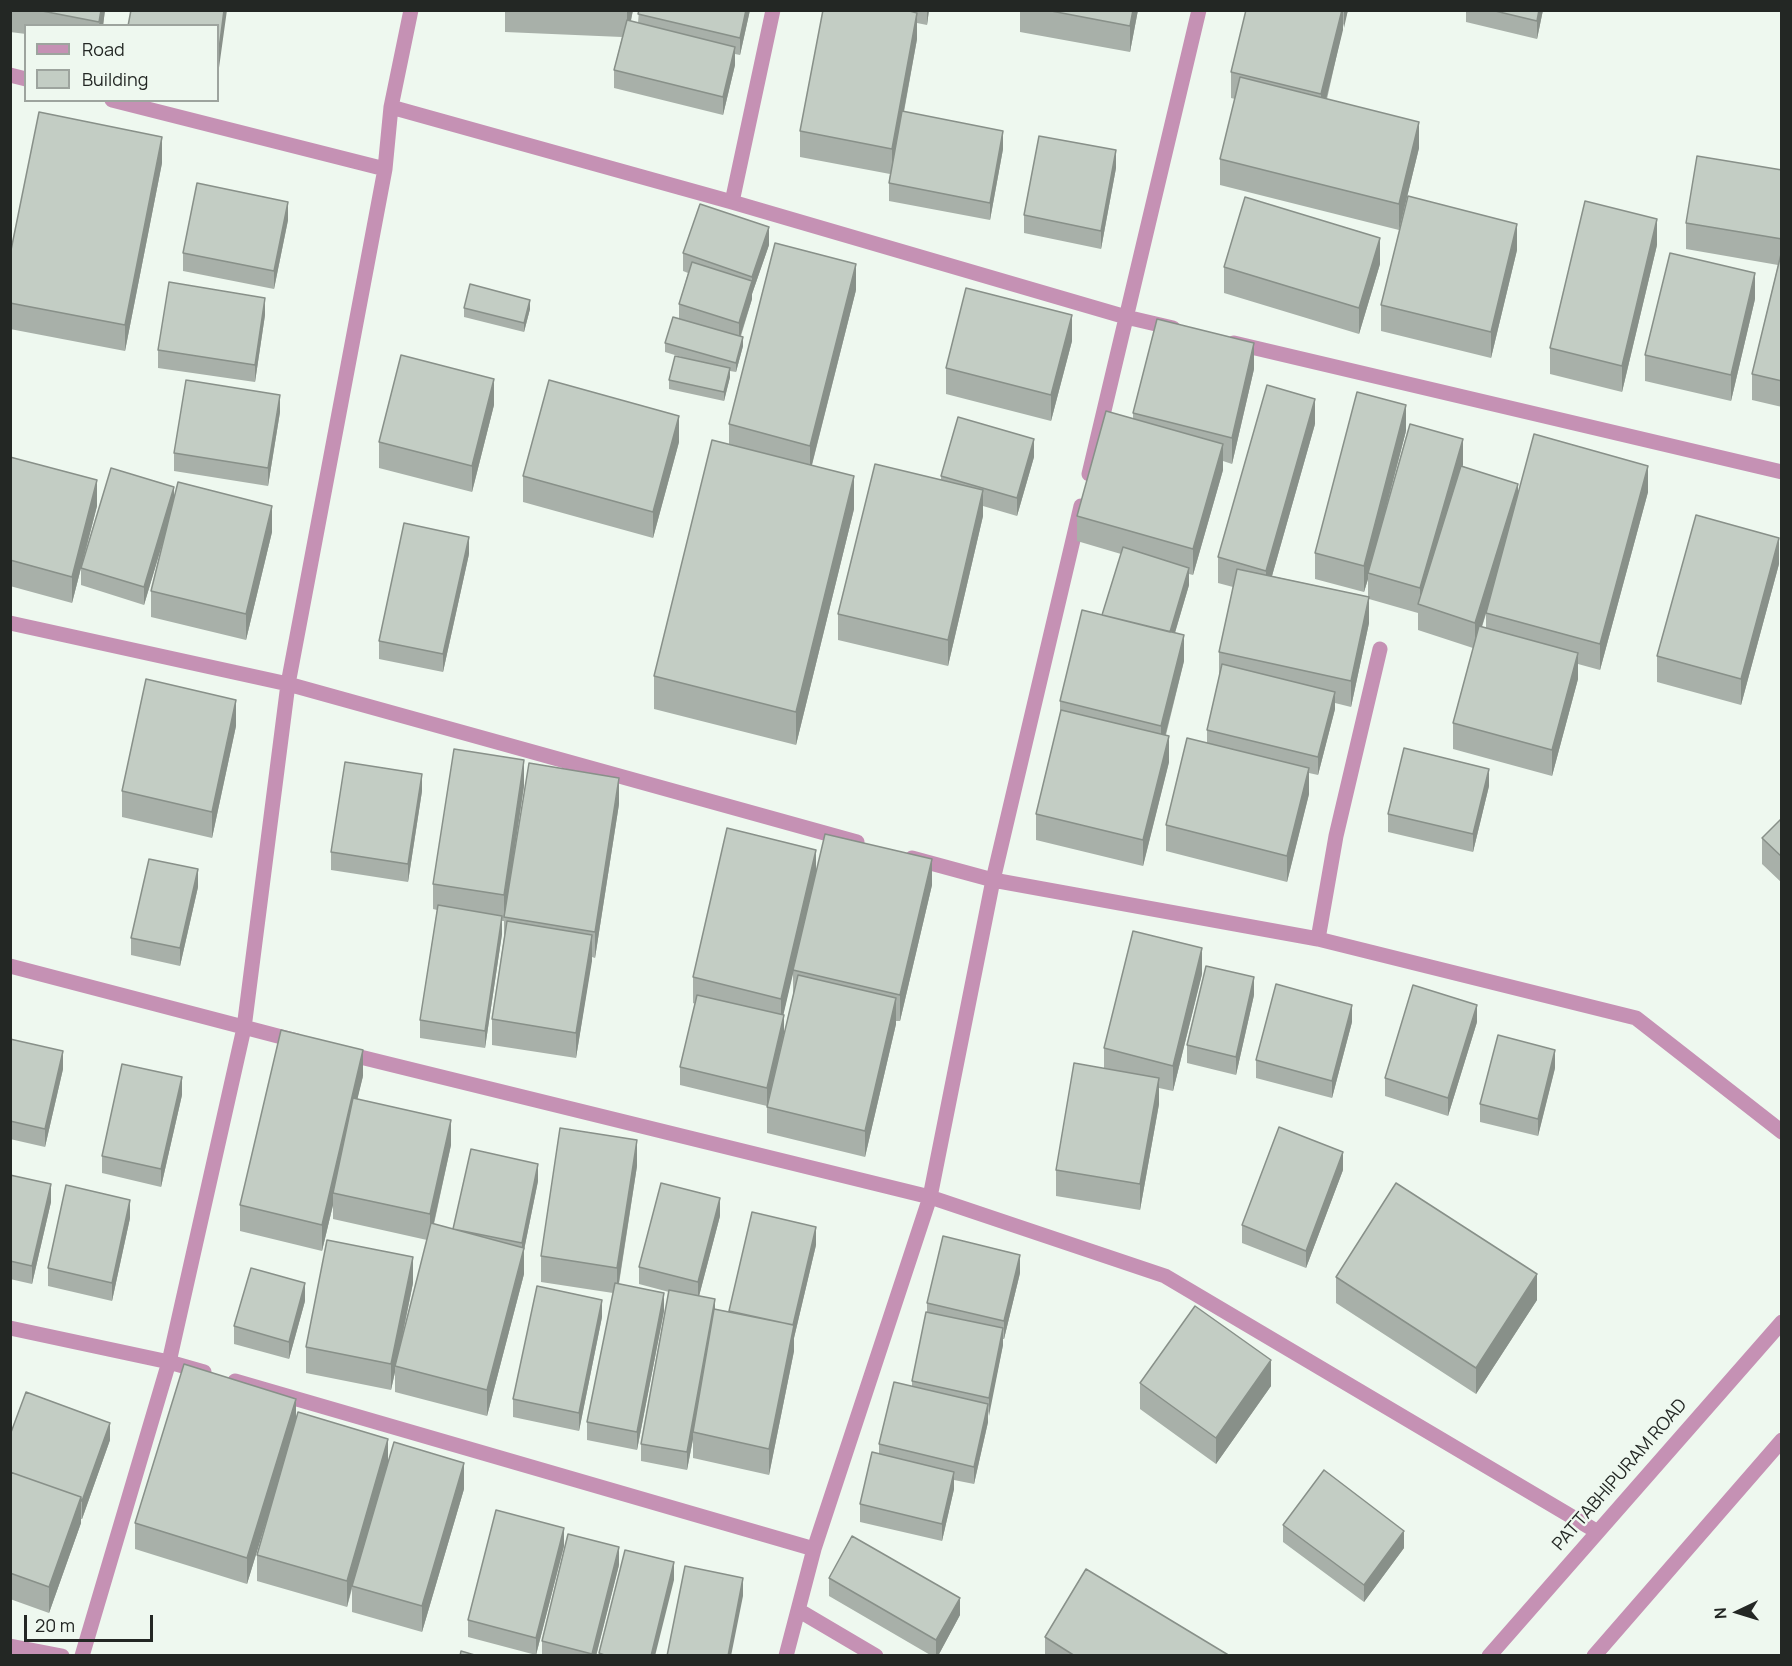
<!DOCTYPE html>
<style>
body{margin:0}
#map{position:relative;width:1792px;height:1666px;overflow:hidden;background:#eef8ef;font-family:Manrope,sans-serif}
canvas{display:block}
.frame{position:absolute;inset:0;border:12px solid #232724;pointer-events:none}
.legend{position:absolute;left:24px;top:24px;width:195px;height:78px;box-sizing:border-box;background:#eef8ef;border:2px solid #9da49e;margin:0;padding:8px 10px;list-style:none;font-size:18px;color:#232724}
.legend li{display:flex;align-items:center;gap:12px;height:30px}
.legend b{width:30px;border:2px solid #9da49e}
.north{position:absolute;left:1708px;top:1582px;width:60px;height:60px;-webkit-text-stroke:4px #eef8ef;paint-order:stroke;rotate:266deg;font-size:16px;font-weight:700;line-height:24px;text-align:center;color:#232724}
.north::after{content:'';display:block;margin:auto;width:21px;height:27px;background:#232724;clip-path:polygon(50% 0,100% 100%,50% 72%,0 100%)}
.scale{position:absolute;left:24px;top:1615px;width:129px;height:27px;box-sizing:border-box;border:3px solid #232724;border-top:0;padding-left:8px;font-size:18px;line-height:21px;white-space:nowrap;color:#232724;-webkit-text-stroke:4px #eef8ef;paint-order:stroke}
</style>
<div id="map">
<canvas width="1792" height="1666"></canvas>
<div class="frame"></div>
<ul class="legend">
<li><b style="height:8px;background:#c591b4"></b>Road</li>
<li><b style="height:16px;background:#c3cdc4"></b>Building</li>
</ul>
<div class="north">N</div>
<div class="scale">20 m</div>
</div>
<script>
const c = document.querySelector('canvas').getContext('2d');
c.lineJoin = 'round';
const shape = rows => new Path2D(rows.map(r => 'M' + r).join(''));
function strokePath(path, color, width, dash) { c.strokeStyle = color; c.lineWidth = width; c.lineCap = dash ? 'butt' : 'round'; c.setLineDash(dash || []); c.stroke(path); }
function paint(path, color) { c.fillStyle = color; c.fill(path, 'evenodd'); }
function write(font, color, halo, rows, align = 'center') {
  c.font = font + ' Manrope,sans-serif'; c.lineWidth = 5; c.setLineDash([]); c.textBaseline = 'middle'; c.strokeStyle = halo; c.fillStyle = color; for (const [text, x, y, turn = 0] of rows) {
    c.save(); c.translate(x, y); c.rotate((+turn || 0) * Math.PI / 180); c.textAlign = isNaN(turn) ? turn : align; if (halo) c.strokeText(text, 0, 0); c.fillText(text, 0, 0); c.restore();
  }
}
const minor = shape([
 [10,75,26,79],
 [112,100,385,169],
 [391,107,732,202,1126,317,1173,328],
 [732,202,773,10],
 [1234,343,1782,472],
 [1089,474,1199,10],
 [10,623,288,684,857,842],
 [912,858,993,880,1318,939,1636,1018,1782,1132],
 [1318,939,1336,836,1380,649],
 [10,966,297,1041],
 [344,1053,930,1197,1165,1276,1596,1531],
 [10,1328,169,1362,204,1372],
 [235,1381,814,1549],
 [798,1610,876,1656],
 [10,1646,62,1656],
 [82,1656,169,1362,244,1028,288,684,385,169,391,107,411,10],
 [786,1656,814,1549,930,1197,993,880,1081,506]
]);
const tertiary = shape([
 [1489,1656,1782,1322],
 [1594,1656,1782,1440]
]);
const wall = shape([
 [10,10,105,10,103,26,26,26,26,34,10,32],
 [505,10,633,10,631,21,638,23,639,10,750,10,740,55,735,54,735,65,723,115,614,88,614,70,622,37,505,32],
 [823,10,929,10,927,25,917,23,917,39,904,112,1003,149,990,220,889,201,889,183,890,174,800,157,800,131],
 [1020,10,1138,10,1130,52,1020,32],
 [1246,10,1348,10,1343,27,1327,99,1419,148,1399,230,1220,185,1220,159,1235,99,1231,98,1231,72],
 [1466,10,1543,10,1537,39,1466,22],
 [162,163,125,351,10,329,10,255],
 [1116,168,1101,249,1024,233,1024,215],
 [1782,170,1782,407,1752,400,1752,374,1778,265,1686,249,1686,223],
 [288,220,274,289,183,271,183,253],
 [769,245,752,294,752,299,741,336,743,346,736,372,730,371,730,377,724,401,669,389,669,380,688,359,665,352,665,343,679,319,679,304,688,273,683,271,683,253],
 [1657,245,1622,392,1550,374,1550,348],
 [1517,250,1491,358,1381,331,1381,305],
 [1380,264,1359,334,1224,293,1224,267],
 [856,290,812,465,854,509,796,745,654,709,654,676,729,445,729,424],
 [1755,299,1731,401,1645,381,1645,355],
 [464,308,530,309,524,332,464,317],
 [265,315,255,382,158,368,158,350],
 [1072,341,1051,421,946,394,946,368],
 [1254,369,1232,464,1223,461,1223,470,1193,575,1189,574,1189,585,1175,633,1184,661,1166,735,1169,762,1143,866,1036,840,1036,814,1060,715,1060,701,1102,615,1121,554,1077,541,1077,516,1133,419,1133,413],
 [494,405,472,492,379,468,379,442],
 [280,412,268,486,174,471,174,453],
 [1315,424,1272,576,1368,597,1368,579,1364,592,1315,579,1315,553,1406,431,1386,508,1463,466,1518,491,1648,492,1600,670,1578,664,1578,679,1552,776,1453,749,1453,723,1473,648,1418,630,1418,613,1369,599,1369,623,1351,707,1335,703,1335,709,1318,775,1309,773,1309,794,1287,882,1166,851,1166,825,1207,743,1207,730,1219,677,1219,652,1233,587,1218,583,1218,557],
 [1486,614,1486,628,1482,627],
 [679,442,653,538,523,502,523,476],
 [10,457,97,506,72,603,10,586],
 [1034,457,1017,516,983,506,983,516,948,666,838,640,838,614,941,480,941,476],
 [174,498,272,532,246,640,151,617,151,591,163,541,144,605,81,585,81,568],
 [469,554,443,672,379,659,379,641],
 [1779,564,1741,705,1657,682,1657,656],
 [236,726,212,838,122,817,122,791],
 [524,786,504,921,502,921,502,934,485,1048,420,1038,420,1020,437,910,433,909,433,884],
 [1489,786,1473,852,1388,832,1388,814],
 [422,791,408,882,331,870,331,852],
 [619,804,595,958,592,957,576,1058,492,1045,492,1019,504,937,504,917],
 [1782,818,1782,883,1762,864,1762,838],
 [816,875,932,885,900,1021,896,1021,896,1024,865,1157,767,1133,767,1106,680,1085,680,1067,695,1004,693,1003,693,977],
 [793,972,793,995,768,1104,784,1033,783,1015],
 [198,887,180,966,131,955,131,938],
 [1202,974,1173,1091,1159,1088,1159,1104,1140,1210,1056,1196,1056,1170,1104,1068,1104,1048],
 [1254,995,1236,1075,1187,1063,1187,1045],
 [1352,1022,1332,1098,1256,1078,1256,1060],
 [1477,1022,1448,1116,1385,1096,1385,1078],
 [10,1039,63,1069,45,1147,10,1139],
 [1555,1068,1538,1136,1480,1122,1480,1104],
 [363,1076,357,1099,451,1145,434,1224,453,1229,538,1181,524,1250,524,1274,487,1416,395,1392,395,1372,391,1390,306,1373,306,1347,413,1283,401,1343,427,1240,333,1219,333,1205,322,1251,240,1231,240,1205],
 [182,1095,161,1187,102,1173,102,1156],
 [637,1166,619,1284,664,1311,637,1450,587,1440,587,1422,613,1293,541,1282,541,1256],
 [1343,1170,1306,1268,1242,1243,1242,1225],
 [10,1175,51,1202,32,1284,10,1279],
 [720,1216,699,1296,715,1309,729,1312,816,1245,794,1338,794,1351,769,1475,693,1458,693,1439,687,1470,641,1461,641,1444,669,1292,639,1284,639,1267],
 [130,1218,112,1301,48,1286,48,1268],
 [1020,1273,1004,1339,1003,1339,1003,1345,988,1416,988,1422,974,1484,954,1480,954,1489,942,1541,860,1522,860,1504,879,1454,879,1444,912,1386,912,1381,927,1312,927,1303],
 [1336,1277,1537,1300,1476,1394,1336,1303],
 [305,1301,289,1359,234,1344,234,1326],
 [602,1317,579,1431,513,1417,513,1399],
 [1140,1383,1271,1386,1216,1464,1140,1409],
 [296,1418,388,1463,464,1489,422,1632,352,1612,352,1589,347,1607,257,1581,257,1555,268,1514,247,1584,135,1549,135,1523],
 [10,1435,110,1440,82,1519,81,1519,81,1523,49,1613,10,1599],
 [1283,1525,1404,1548,1364,1602,1283,1542],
 [564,1546,536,1655,468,1637,468,1620],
 [619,1565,596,1656,542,1656,542,1641],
 [829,1578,960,1615,938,1656,932,1656,829,1596],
 [1045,1637,1230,1656,1045,1656]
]);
const shadedWall = shape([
 [101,10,105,10,103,26,99,26],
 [224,10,227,10,218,75,218,57],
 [627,10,633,10,627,38],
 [746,10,750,10,740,55,740,38],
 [927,10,929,10,927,25],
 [1133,10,1138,10,1130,52,1130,26],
 [1342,10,1343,10,1343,30,1321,120,1321,94],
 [1344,10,1348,10,1344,28],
 [1539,10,1543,10,1537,39,1537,21],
 [917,13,917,39,892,175,892,149],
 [735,47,735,65,723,115,723,97],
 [1419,122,1419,148,1399,230,1399,204],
 [1003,131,1003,149,990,220,990,203],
 [162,137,162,163,125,351,125,325],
 [1116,150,1116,168,1101,249,1101,231],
 [288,202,288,220,274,289,274,271],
 [1657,219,1657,245,1622,392,1622,366],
 [1517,224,1517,250,1491,358,1491,332],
 [769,227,769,245,752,294,752,299,739,340,739,323,752,282,752,277],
 [1380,238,1380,264,1359,334,1359,308],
 [856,264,856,290,810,472,810,446],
 [1755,273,1755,299,1731,401,1731,375],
 [265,298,265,315,255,382,255,365],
 [530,300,530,309,524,332,524,323],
 [1072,315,1072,341,1051,421,1051,395],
 [743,337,743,346,736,372,736,363],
 [1254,343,1254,369,1232,464,1232,438],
 [730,368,730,377,724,401,724,392],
 [494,379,494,405,472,492,472,466],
 [280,395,280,412,268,486,268,468],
 [1315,399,1315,424,1266,597,1266,571],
 [1406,405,1406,431,1369,573,1368,573,1368,579,1364,592,1364,566],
 [679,416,679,442,653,538,653,512],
 [1034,439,1034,457,1017,516,1017,498],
 [1463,439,1463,465,1423,606,1420,605,1420,588],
 [1223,444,1223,470,1193,575,1193,549],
 [1648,466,1648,492,1600,670,1600,644],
 [854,476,854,509,796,745,796,712],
 [97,480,97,506,72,603,72,577],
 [1518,484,1518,510,1475,648,1475,623],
 [174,487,174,505,144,605,144,587],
 [983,490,983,516,948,666,948,640],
 [272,506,272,532,246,640,246,614],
 [469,537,469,554,443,672,443,654],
 [1779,538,1779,564,1741,705,1741,679],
 [1189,568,1189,585,1168,656,1168,638],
 [1369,597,1369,623,1351,707,1351,681],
 [1184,635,1184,661,1161,752,1161,726],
 [1578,653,1578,679,1552,776,1552,750],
 [1335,692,1335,709,1318,775,1318,757],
 [236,700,236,726,212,838,212,812],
 [1169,736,1169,762,1143,866,1143,840],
 [524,760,524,786,504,921,504,895],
 [1309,768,1309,794,1287,882,1287,856],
 [1489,769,1489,786,1473,852,1473,834],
 [422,774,422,791,408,882,408,864],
 [619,778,619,804,595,958,595,932],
 [12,847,12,865,10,872,10,854],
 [816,850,816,876,781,1025,781,999],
 [932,859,932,885,900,1021,900,995],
 [198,869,198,887,180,966,180,948],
 [502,916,502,934,485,1048,485,1031],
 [592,935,592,961,576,1058,576,1033],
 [1202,948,1202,974,1173,1091,1173,1066],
 [1254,977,1254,995,1236,1075,1236,1057],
 [896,998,896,1024,865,1157,865,1131],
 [1352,1005,1352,1022,1332,1098,1332,1081],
 [1477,1005,1477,1022,1448,1116,1448,1098],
 [784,1015,784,1033,767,1106,767,1088],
 [363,1050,363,1076,335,1193,333,1193,333,1205,322,1251,322,1225],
 [1555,1050,1555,1068,1538,1136,1538,1119],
 [63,1051,63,1069,45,1147,45,1129],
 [182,1077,182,1095,161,1187,161,1169],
 [1159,1078,1159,1104,1140,1210,1140,1184],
 [451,1120,451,1145,430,1240,430,1214],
 [637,1140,637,1166,617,1294,617,1268],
 [1343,1152,1343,1170,1306,1268,1306,1251],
 [538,1164,538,1181,524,1250,524,1274,487,1416,487,1390,522,1257,522,1243],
 [51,1184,51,1202,32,1284,32,1266],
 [720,1198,720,1216,698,1300,698,1282],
 [130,1200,130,1218,112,1301,112,1283],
 [816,1227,816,1245,794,1338,794,1351,769,1475,769,1449,793,1326],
 [1020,1255,1020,1273,1004,1339,1004,1321],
 [413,1257,413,1283,396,1366,395,1366,395,1372,391,1390,391,1364],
 [1537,1274,1537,1300,1476,1394,1476,1368],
 [305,1283,305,1301,289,1359,289,1342],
 [664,1293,664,1311,637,1450,637,1432],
 [715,1299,715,1316,693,1432,693,1439,687,1470,687,1452],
 [602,1300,602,1317,579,1431,579,1413],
 [1003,1328,1003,1345,989,1416,989,1398],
 [1271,1360,1271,1386,1216,1464,1216,1438],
 [296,1399,296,1425,247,1584,247,1558],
 [988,1404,988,1422,974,1484,974,1467],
 [110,1423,110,1440,82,1519,82,1501],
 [388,1439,388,1465,352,1586,347,1607,347,1581],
 [464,1463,464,1489,422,1632,422,1606],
 [954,1472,954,1489,942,1541,942,1524],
 [81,1497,81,1523,49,1613,49,1587],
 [564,1528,564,1546,536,1655,536,1638],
 [1404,1531,1404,1548,1364,1602,1364,1585],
 [619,1547,619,1565,596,1656,592,1656],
 [674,1562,674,1580,655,1656,651,1656],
 [743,1578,743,1596,731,1656,728,1656],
 [960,1598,960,1615,938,1656,936,1656,936,1640]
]);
const building = shape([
 [37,10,101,10,99,22,37,10],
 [131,10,224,10,218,57,218,26,128,26,131,10],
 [639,10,746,10,740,38,638,14,639,10],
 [823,10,906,10,917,13,892,149,800,131,823,10],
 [1046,10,1133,10,1130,26,1046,10],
 [1246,10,1342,10,1321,94,1231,72,1246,10],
 [1491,10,1539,10,1537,21,1491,10],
 [627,20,735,47,723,97,614,70,627,20],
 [1240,77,1419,122,1399,204,1220,159,1240,77],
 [902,111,1003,131,990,203,889,183,902,111],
 [39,112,162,137,125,325,10,303,10,255,39,112],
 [1039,136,1116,150,1101,231,1024,215,1039,136],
 [1697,156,1782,170,1782,239,1686,223,1697,156],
 [197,183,288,202,274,271,183,253,197,183],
 [1408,196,1517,224,1491,332,1381,305,1408,196],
 [1245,197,1380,238,1359,308,1224,267,1245,197],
 [1585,201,1657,219,1622,366,1550,348,1585,201],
 [700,204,769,227,752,277,683,253,700,204],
 [775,243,856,264,810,446,729,424,775,243],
 [1782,250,1782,381,1752,374,1782,250],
 [1670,253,1755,273,1731,375,1645,355,1670,253],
 [692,262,752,281,739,323,679,304,692,262],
 [169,282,265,298,255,365,158,350,169,282],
 [470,284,530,300,524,323,464,308,470,284],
 [966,288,1072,315,1051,395,946,368,966,288],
 [673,317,743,337,736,363,665,343,673,317],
 [1157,319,1254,343,1232,438,1133,413,1157,319],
 [401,355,494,379,472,466,379,442,401,355],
 [675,356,730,368,724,392,669,380,675,356],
 [186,380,280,395,268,468,174,453,186,380],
 [549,380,679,416,653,512,523,476,549,380],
 [1267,385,1315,399,1266,571,1218,557,1267,385],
 [1357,392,1406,405,1364,566,1315,553,1357,392],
 [1106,411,1223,444,1193,549,1077,516,1106,411],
 [958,417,1034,439,1017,498,941,476,958,417],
 [1410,424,1463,439,1420,588,1368,573,1410,424],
 [1534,434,1648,466,1600,644,1486,613,1534,434],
 [712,440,854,476,796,712,654,676,712,440],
 [10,457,97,480,72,577,10,560,10,457],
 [875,464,983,490,948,640,838,614,875,464],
 [1461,466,1518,484,1475,623,1418,604,1461,466],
 [111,468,174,487,144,587,81,568,111,468],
 [178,482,272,506,246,614,151,591,178,482],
 [1696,515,1779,538,1741,679,1657,656,1696,515],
 [404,523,469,537,443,654,379,641,404,523],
 [1123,547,1189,568,1170,632,1102,615,1123,547],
 [1237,569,1369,597,1351,681,1219,652,1237,569],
 [1082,610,1184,635,1161,726,1060,701,1082,610],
 [1479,626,1578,653,1552,750,1453,723,1479,626],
 [1222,664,1335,692,1318,757,1207,730,1222,664],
 [146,679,236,700,212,812,122,791,146,679],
 [1061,710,1169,736,1143,840,1036,814,1061,710],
 [1187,738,1309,768,1287,856,1166,825,1187,738],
 [1404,748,1489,769,1473,834,1388,814,1404,748],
 [454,749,524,760,504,895,433,884,454,749],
 [345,762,422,774,408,864,331,852,345,762],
 [529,763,619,778,595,932,504,917,529,763],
 [1782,818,1782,857,1762,838,1782,818],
 [727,828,816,850,781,999,693,977,727,828],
 [825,834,932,859,900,995,793,970,825,834],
 [149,859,198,869,180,948,131,938,149,859],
 [438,905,502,916,485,1031,420,1020,438,905],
 [507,921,592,935,576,1033,492,1019,507,921],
 [1133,931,1202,948,1173,1066,1104,1048,1133,931],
 [1206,966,1254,977,1236,1057,1187,1045,1206,966],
 [798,975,896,998,865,1131,767,1107,798,975],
 [1276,984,1352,1005,1332,1081,1256,1060,1276,984],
 [1413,985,1477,1005,1448,1098,1385,1078,1413,985],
 [697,995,784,1015,767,1088,680,1067,697,995],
 [281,1030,363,1050,322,1225,240,1205,281,1030],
 [1498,1035,1555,1050,1538,1119,1480,1104,1498,1035],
 [10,1039,63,1051,45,1129,10,1121,10,1039],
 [1074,1063,1159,1078,1140,1184,1056,1170,1074,1063],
 [122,1064,182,1077,161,1169,102,1156,122,1064],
 [353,1098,451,1120,430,1214,333,1193,353,1098],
 [1279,1127,1343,1152,1306,1251,1242,1225,1279,1127],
 [560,1128,637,1140,617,1268,541,1256,560,1128],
 [471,1149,538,1164,522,1243,453,1229,471,1149],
 [10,1175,51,1184,32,1266,10,1261,10,1175],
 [661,1183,720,1198,698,1282,639,1267,661,1183],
 [1396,1183,1537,1274,1476,1368,1336,1277,1396,1183],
 [66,1185,130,1200,112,1283,48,1268,66,1185],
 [752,1212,816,1227,793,1325,729,1311,752,1212],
 [431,1223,524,1248,487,1390,395,1366,431,1223],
 [943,1236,1020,1255,1004,1321,927,1303,943,1236],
 [327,1240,413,1257,391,1364,306,1347,327,1240],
 [251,1268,305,1283,289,1342,234,1326,251,1268],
 [615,1283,664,1293,637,1432,587,1422,615,1283],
 [537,1286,602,1300,579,1413,513,1399,537,1286],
 [669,1290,715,1299,687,1452,641,1444,669,1290],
 [1195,1306,1271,1360,1216,1438,1140,1383,1195,1306],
 [714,1309,794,1325,769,1449,693,1432,714,1309],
 [926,1312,1003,1328,989,1398,912,1381,926,1312],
 [184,1364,296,1399,247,1558,135,1523,184,1364],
 [894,1382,988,1404,974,1467,879,1444,894,1382],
 [26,1392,110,1423,82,1501,81,1501,81,1497,10,1472,10,1435,26,1392],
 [298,1412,388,1439,347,1581,257,1555,298,1412],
 [394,1442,464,1463,422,1606,352,1586,394,1442],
 [872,1452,954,1472,942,1524,860,1504,872,1452],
 [1324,1470,1404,1531,1364,1585,1283,1525,1324,1470],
 [10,1472,81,1497,49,1587,10,1573,10,1472],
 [496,1510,564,1528,536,1638,468,1620,496,1510],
 [568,1534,619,1547,592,1654,542,1641,568,1534],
 [852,1536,960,1598,936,1640,829,1578,852,1536],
 [625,1550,674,1562,651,1656,607,1656,599,1653,625,1550],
 [685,1566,743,1578,728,1656,667,1656,685,1566],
 [1086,1569,1230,1656,1075,1656,1045,1637,1086,1569],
 [461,1651,478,1656,460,1656,461,1651]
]);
const streetNames = [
 ["PATTABHIPURAM ROAD",1620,1475,-49]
];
strokePath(minor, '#c591b4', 15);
strokePath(tertiary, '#c591b4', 15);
paint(wall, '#a8b0a9');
paint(shadedWall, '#889089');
paint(building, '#c3cdc4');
strokePath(building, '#889089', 1.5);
write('18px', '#232724', '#eef8ef', streetNames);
</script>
